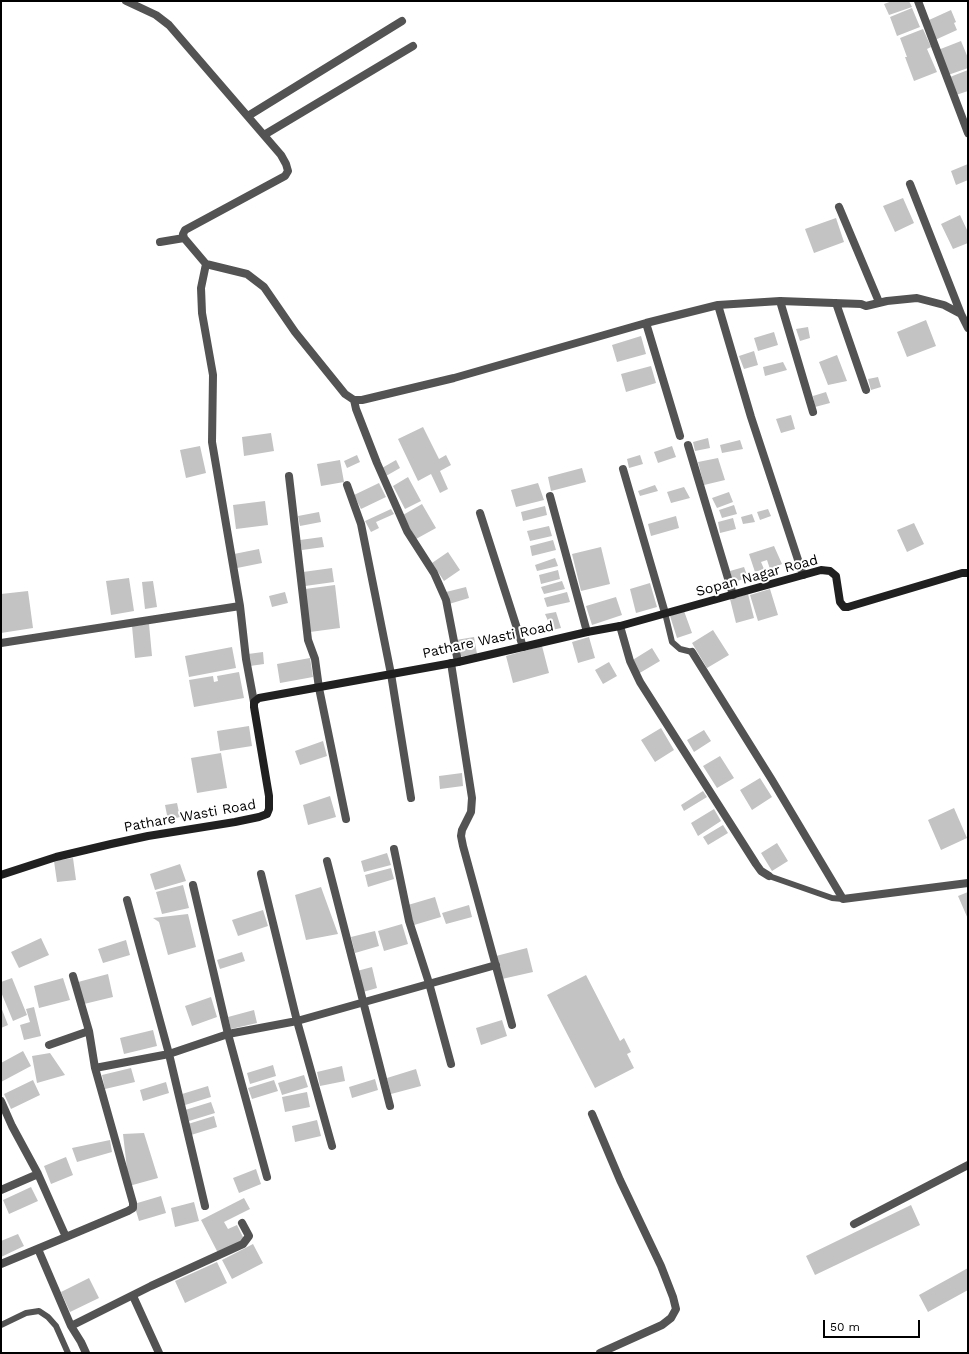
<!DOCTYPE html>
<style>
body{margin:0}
#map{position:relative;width:969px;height:1354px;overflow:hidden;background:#fff;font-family:"Work Sans",sans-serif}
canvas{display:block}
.frame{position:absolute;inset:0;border:2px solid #000;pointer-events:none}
.scale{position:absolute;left:823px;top:1320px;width:97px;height:18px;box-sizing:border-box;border:2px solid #000;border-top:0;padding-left:5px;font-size:12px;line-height:14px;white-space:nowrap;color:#000;-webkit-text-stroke:3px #fff;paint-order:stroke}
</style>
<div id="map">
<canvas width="969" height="1354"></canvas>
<div class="frame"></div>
<div class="scale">50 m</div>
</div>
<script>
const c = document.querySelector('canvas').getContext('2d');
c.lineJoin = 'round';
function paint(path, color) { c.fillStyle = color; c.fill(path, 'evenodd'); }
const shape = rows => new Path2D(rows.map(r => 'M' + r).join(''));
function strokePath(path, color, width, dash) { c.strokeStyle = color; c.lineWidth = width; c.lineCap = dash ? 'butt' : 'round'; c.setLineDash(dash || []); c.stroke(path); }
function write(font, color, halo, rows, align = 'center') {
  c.font = font + ' "Work Sans",sans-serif'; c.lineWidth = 4; c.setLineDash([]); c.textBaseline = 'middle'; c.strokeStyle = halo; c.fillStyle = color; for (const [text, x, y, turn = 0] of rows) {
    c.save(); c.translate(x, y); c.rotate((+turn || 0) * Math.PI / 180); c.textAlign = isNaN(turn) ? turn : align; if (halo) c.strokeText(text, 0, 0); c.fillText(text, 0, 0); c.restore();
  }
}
const building = shape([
 [892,1,909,1,912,7,889,15,884,4],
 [912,8,920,27,897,36,890,17],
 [951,10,956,22,954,23,957,30,935,40,929,20],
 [923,29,931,47,927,49,937,72,914,81,905,57,907,57,900,38],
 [961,41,968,58,968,68,948,75,938,50],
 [968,70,968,91,956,95,950,77],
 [968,164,968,180,956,185,951,171],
 [903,198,914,223,895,232,883,206],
 [960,215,968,232,968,243,953,249,941,224],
 [836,218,844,242,814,253,805,229],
 [926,320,936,346,907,357,897,332],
 [808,327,810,338,800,341,796,329],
 [774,332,778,345,758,351,754,338],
 [641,336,646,354,617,362,612,345],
 [754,351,758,365,744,369,739,356],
 [837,355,847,381,828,385,819,362],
 [783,362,787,370,765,376,763,367],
 [651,366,656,383,626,392,621,374],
 [878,377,881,387,871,390,868,379],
 [826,392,830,403,815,407,813,396],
 [791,415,795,429,781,433,776,419],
 [423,427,439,459,446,455,451,465,440,471,448,489,440,493,431,474,418,481,398,439],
 [271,433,274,451,244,456,242,437],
 [708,438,710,448,695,451,693,442],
 [740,440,743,449,722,453,720,445],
 [200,446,206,473,186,478,180,450],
 [672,446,676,457,658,463,654,452],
 [357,455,360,462,347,468,344,461],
 [640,455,643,464,629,468,627,459],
 [718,458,725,480,704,485,698,462],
 [340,460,344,482,321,486,317,464],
 [396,460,400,468,386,476,382,468],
 [582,468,586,482,551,491,548,477],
 [408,477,421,501,405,509,393,486],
 [379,483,386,497,361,509,354,495],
 [538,483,544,500,516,507,511,490],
 [655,485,658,491,640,496,638,491],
 [684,487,690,498,671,503,667,492],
 [729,492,733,502,717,508,712,498],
 [265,501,268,525,236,529,233,505],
 [422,504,436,528,416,539,403,515],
 [734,505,737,514,722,518,719,510],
 [545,506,547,515,523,521,521,512],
 [391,509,394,514,376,522,379,528,371,532,365,521],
 [768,509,771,516,760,520,757,512],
 [319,512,321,522,300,526,298,516],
 [752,514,755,522,743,524,741,517],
 [676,516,679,528,651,536,648,524],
 [733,518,736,529,720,533,718,522],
 [914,523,924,544,907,552,897,530],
 [549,526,552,536,530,541,527,531],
 [322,537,324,547,302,550,300,540],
 [553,540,556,550,532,556,530,546],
 [774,546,782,564,770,569,767,560,761,562,764,569,755,572,749,554],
 [601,547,610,584,581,591,572,554],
 [259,549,262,563,237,568,234,554],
 [448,552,460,570,444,581,432,563],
 [555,558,558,566,537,571,535,565],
 [744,567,748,578,733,582,730,571],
 [332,568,334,582,305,586,303,572],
 [558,570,560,579,541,584,539,575],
 [129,578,134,611,111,615,106,581],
 [153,581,157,607,145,609,142,582],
 [562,581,565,589,544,594,541,587],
 [650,583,657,607,636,613,630,589],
 [335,585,340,628,310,632,305,589],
 [466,587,469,598,449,604,446,592],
 [770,589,778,615,758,621,750,595],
 [28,591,33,628,1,633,1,594],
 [285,592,288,603,272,607,269,596],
 [567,592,570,602,547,607,544,598],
 [748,594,754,618,736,623,730,599],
 [616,597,622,615,592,625,586,606],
 [684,611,692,633,677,638,670,616],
 [556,612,561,628,552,630,545,614],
 [149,624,152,656,135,658,132,626],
 [713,630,729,655,707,668,692,643],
 [474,637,477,654,458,657,456,640],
 [589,637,595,658,578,663,572,642],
 [542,646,549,673,513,683,506,656],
 [232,647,236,668,189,677,185,656],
 [652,648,660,661,638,674,631,661],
 [263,652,264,664,250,666,248,654],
 [310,658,313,677,280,683,277,664],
 [609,662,617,676,603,684,595,670],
 [239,672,244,698,194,707,189,680,213,676,214,682,218,681,217,676],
 [249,726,252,746,220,751,217,731],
 [661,728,674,750,655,762,641,740],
 [704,730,711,741,694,752,687,740],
 [323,741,327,756,300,765,295,751],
 [221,753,227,788,197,793,191,758],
 [720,756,734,778,717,788,703,766],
 [462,773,463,786,440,789,439,776],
 [760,778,772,797,752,810,740,790],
 [703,791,707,797,684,811,681,805],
 [330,796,336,817,308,825,303,805],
 [177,803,180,817,168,820,165,805],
 [954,808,967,838,941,850,928,820],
 [714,809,721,821,698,836,691,823],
 [723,825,728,833,708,845,703,837],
 [777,843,788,861,772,871,761,853],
 [387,853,391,865,364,872,361,861],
 [73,858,76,880,57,882,54,861],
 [180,864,186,881,155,890,150,874],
 [391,868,394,879,368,887,365,875],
 [183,885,189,908,162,914,156,892],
 [321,887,338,934,306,940,295,895],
 [968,892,968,919,958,896],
 [435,897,441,917,414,925,408,905],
 [469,905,472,917,446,924,442,913],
 [263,910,268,926,238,936,232,920],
 [188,914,196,947,168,955,159,922,153,918],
 [402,924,408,944,384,951,378,931],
 [375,931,379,946,355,953,351,937],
 [41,938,49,955,19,968,11,952],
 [126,940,130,955,103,963,98,949],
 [527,948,533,972,502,979,496,956],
 [242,952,245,961,220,969,217,960],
 [372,967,377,988,363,992,357,971],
 [108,974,113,997,84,1004,78,982],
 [586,975,620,1041,624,1038,631,1052,627,1054,634,1068,595,1088,547,995],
 [12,978,27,1015,13,1021,1,992,1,982],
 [63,978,70,1000,39,1008,34,986],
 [211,997,217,1017,192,1026,185,1006],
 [1,1007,8,1025,1,1028],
 [34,1007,41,1036,24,1040,20,1025,30,1022,26,1009],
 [254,1010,257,1023,231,1029,228,1017],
 [502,1020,507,1036,481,1045,476,1028],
 [153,1030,157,1046,124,1054,120,1038],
 [23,1051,31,1066,1,1082,1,1063],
 [50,1053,65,1075,37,1083,32,1056],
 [273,1065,276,1076,250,1084,247,1073],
 [342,1066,345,1081,320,1086,317,1072],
 [131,1068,135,1082,105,1089,102,1075],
 [416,1069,421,1086,391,1094,387,1078],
 [304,1075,308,1087,282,1095,278,1083],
 [375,1079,378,1090,352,1098,349,1087],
 [33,1080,40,1095,11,1109,4,1094],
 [274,1080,278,1091,252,1099,248,1088],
 [166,1082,169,1093,143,1101,140,1090],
 [208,1086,211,1097,185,1105,182,1094],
 [307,1092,310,1107,285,1112,282,1097],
 [211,1102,215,1113,189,1121,185,1110],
 [214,1116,217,1127,191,1135,188,1124],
 [317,1120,321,1136,295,1142,292,1126],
 [144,1133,158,1178,129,1186,123,1134],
 [110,1140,112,1152,77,1162,72,1148],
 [66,1157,73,1175,51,1184,44,1166],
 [256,1169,261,1184,239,1193,233,1178],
 [31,1187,38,1201,9,1214,3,1200],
 [161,1196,166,1213,139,1221,134,1204],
 [244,1198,250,1209,224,1222,228,1229,237,1225,244,1239,218,1253,201,1220],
 [194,1202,199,1221,175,1227,171,1208],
 [911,1205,920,1225,815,1275,806,1256],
 [18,1234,24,1246,1,1257,1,1241],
 [253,1244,263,1263,232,1279,222,1260],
 [217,1262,227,1283,185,1303,175,1281],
 [968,1268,968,1290,928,1312,919,1295],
 [89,1278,99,1298,70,1312,61,1292]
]);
const lane = shape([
 [665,613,672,642,680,649,692,652],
 [769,876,832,898,843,899],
 [1,1325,26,1313,39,1311,48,1317,56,1326,68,1353]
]);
const street = shape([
 [126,1,156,15,169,25,281,155,286,164,288,171,285,176,185,230,183,234,184,238,206,264,247,274,264,287,295,332,345,394,354,400,362,400,454,378,646,323,718,305,780,301,861,304,866,306,887,301,917,298,944,305,961,314,968,328],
 [918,1,968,133],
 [248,116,402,21],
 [264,135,413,46],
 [910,184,961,314],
 [839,207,879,302],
 [160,242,184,238],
 [206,264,201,288,202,313,213,375,212,442,240,606,246,659,254,702],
 [780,301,813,412],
 [836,303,866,390],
 [718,305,751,417,803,575],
 [646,323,680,436],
 [354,400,356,409,377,463,407,531,434,573,446,600,458,662],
 [688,445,733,595],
 [623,469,665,613],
 [289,476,308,640,315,659,319,688,346,819],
 [347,485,361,524,391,674,411,798],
 [550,496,587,632],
 [480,513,523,647],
 [620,626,630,661,640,682,756,864,761,871,769,876],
 [1,643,240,606],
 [692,652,772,780,843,899,968,883],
 [451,663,472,798,471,812,462,830,461,836,463,846,512,1025],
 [394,849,409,921,429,983,451,1064],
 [327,861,390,1106],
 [261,874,297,1021,332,1146],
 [193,885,228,1034,267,1177],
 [127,900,169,1054,205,1206],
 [49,1045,89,1031],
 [95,1068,169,1054,228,1034,297,1021,496,965],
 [1,1101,12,1126,38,1174,66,1237,1,1264],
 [592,1114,620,1180,661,1266,673,1297,676,1309,671,1318,662,1325,600,1353],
 [1,1190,38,1174],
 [854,1224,968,1165],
 [66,1237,128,1211,133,1208,133,1203,95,1068,89,1031,73,976],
 [38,1249,71,1326,81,1342,86,1353],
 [133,1296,159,1353],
 [71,1326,151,1286,243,1244,249,1236,242,1223]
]);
const secondary = shape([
 [1,875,56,857,111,844,148,836,235,822,259,817,267,814,269,809,269,796,254,707,254,702,259,698,458,662,587,632,620,626,821,570,830,571,836,576,840,602,844,607,848,607,962,573,968,573]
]);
const streetNames = [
 ["Sopan Nagar Road",757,576,-15],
 ["Pathare Wasti Road",488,640,-12],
 ["Pathare Wasti Road",190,816,-10]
];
paint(building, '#c3c3c3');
strokePath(lane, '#535353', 6);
strokePath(street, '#535353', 8);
strokePath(secondary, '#202020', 8);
write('14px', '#000', '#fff', streetNames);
</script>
